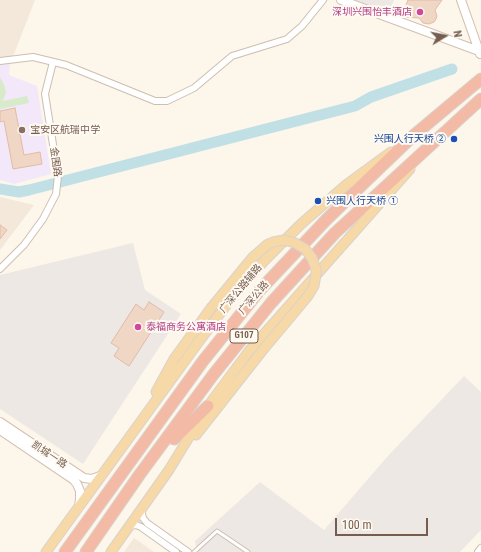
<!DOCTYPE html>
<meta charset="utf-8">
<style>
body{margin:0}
#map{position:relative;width:481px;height:552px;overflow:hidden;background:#fcf6eb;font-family:"Roboto Condensed",sans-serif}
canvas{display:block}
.north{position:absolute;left:425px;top:16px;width:40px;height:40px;-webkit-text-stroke:3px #fefaf2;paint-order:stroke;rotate:80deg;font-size:11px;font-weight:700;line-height:16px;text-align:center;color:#775d4e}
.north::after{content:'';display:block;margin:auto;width:14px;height:18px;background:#775d4e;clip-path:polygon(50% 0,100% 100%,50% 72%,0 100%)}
.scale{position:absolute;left:335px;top:518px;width:93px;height:18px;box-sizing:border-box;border:2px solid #775d4e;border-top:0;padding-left:5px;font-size:12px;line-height:14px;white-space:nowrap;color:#775d4e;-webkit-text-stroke:3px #fefaf2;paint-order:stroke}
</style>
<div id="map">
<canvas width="481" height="552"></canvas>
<div class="north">N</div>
<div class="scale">100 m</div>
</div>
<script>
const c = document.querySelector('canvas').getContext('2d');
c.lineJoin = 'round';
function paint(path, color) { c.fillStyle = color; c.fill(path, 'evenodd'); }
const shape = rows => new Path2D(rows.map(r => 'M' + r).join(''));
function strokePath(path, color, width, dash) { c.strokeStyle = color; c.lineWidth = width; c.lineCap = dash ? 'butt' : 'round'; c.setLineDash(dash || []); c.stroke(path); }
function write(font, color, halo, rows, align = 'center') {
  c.font = font + ' "Roboto Condensed","Noto Sans SC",sans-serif'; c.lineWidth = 4; c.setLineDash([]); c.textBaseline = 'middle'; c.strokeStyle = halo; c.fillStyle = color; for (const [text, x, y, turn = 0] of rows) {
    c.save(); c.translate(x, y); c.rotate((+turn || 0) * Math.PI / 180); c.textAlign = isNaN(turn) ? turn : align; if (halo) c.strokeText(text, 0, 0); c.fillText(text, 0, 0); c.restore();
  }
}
const residential = shape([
 [0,0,35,0,10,64,0,65],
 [0,197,34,205,0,250],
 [134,538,154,552,124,552]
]);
const industrial = shape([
 [353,0,394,0,388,14],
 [133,243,145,290,181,314,83,464,0,409,0,275],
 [464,376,481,392,481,530,460,552,199,552,197,551,195,541,260,482,324,530,387,457]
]);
const education = shape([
 [10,64,9,75,37,86,51,174,14,184,0,180,0,65]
]);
const green = shape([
 [0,77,5,87,6,92,3,101,27,96,29,103,0,109]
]);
const river = shape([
 [0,189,19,192,29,190,355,106,371,97,452,69]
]);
const building = shape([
 [408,0,442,0,435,10,437,16,436,19,434,22,429,24,423,23,419,18,403,17,404,10,408,0],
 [15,108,24,155,40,152,42,164,13,169,4,121,0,122,0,111,15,108],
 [0,225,7,230,0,239,0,225],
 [149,302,164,312,129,366,114,356,119,348,111,343,136,304,144,310,149,302]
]);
const lane = shape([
 [194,552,217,531,248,552]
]);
const street = shape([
 [0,61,33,57,66,65,155,101,167,101,194,88,232,56,287,39,302,26,323,0],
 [0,269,24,245,43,219,56,194,58,176,45,94,53,62],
 [141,510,143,518,147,523,188,552],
 [130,526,136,525,141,527,176,552],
 [478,552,481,548]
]);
const secondary = shape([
 [341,0,479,51],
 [461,0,479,51,480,54],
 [0,422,84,478,92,479,100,476],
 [0,430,74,480,77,484,80,491,80,499,79,506]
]);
const primary = shape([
 [156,392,174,359,211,308],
 [196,435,262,351],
 [46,552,200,340,241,286,267,258,301,224,346,185,391,152],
 [111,552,169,470,208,406,249,351,410,169]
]);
const highway = shape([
 [174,439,208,406],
 [65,552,203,361,260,290,326,220,366,181,413,136,481,79],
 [86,552,140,474,213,375,271,303,335,233,481,99]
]);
const primaryBridge = shape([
 [211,308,252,258,268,244,273,242,284,240,295,243,305,249,312,258,316,269,316,275,314,286,308,296,262,351]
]);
const markers = [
 [420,12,4,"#d1479c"],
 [22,130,4,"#8d6e63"],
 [454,139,4,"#1a4fb4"],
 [318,201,4,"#1a4fb4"],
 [138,327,4,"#d1479c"]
];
const shields = [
 [244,336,28]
];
const shieldNames = [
 ["G107",244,336]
];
const hotelNames = [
 ["深圳兴围怡丰酒店",412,12],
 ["泰福商务公寓酒店",146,327,"left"]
];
const educationNames = [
 ["宝安区航瑞中学",30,130]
];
const transitNames = [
 ["兴围人行天桥 ②",446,139],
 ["兴围人行天桥 ①",326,201,"left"]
];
const streetNames = [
 ["金围路",55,162,82],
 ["广深公路辅路",241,289,-50],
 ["广深公路",254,298,-49],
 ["凯城一路",49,455,34]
];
paint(residential, '#f3e8da');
paint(industrial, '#eee8e4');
paint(education, '#f3e8f9');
paint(green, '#d7eac9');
strokePath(river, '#c0e0e6', 11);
paint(building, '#f0d6c4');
strokePath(building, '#e2bca5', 1);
strokePath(lane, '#cebeb0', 5);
strokePath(street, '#cebeb0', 8);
strokePath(secondary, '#d4c0b1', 10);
strokePath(primary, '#d9d2cd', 11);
strokePath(highway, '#d9d2cd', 13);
strokePath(lane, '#fff', 3);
strokePath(street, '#fff', 6);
strokePath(secondary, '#fff', 8);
strokePath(primary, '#f7d9a8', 9);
strokePath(highway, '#f3baa6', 11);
strokePath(primaryBridge, '#d9d2cd', 11, []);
strokePath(primaryBridge, '#f7d9a8', 9);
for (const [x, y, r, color] of markers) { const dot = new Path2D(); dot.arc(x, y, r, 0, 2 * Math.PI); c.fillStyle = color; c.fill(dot); strokePath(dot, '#fefaf2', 1.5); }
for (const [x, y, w] of shields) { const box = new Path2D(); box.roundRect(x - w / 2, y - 7, w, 14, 3); c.fillStyle = '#fefaf2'; c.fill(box); strokePath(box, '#775d4e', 1); }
write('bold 9px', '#775d4e', null, shieldNames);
write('10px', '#b23c85', '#fefaf2', hotelNames, 'right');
write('10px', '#785e54', '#fefaf2', educationNames, 'left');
write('10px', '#164399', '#fefaf2', transitNames, 'right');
write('10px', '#775d4e', '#fefaf2', streetNames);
</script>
